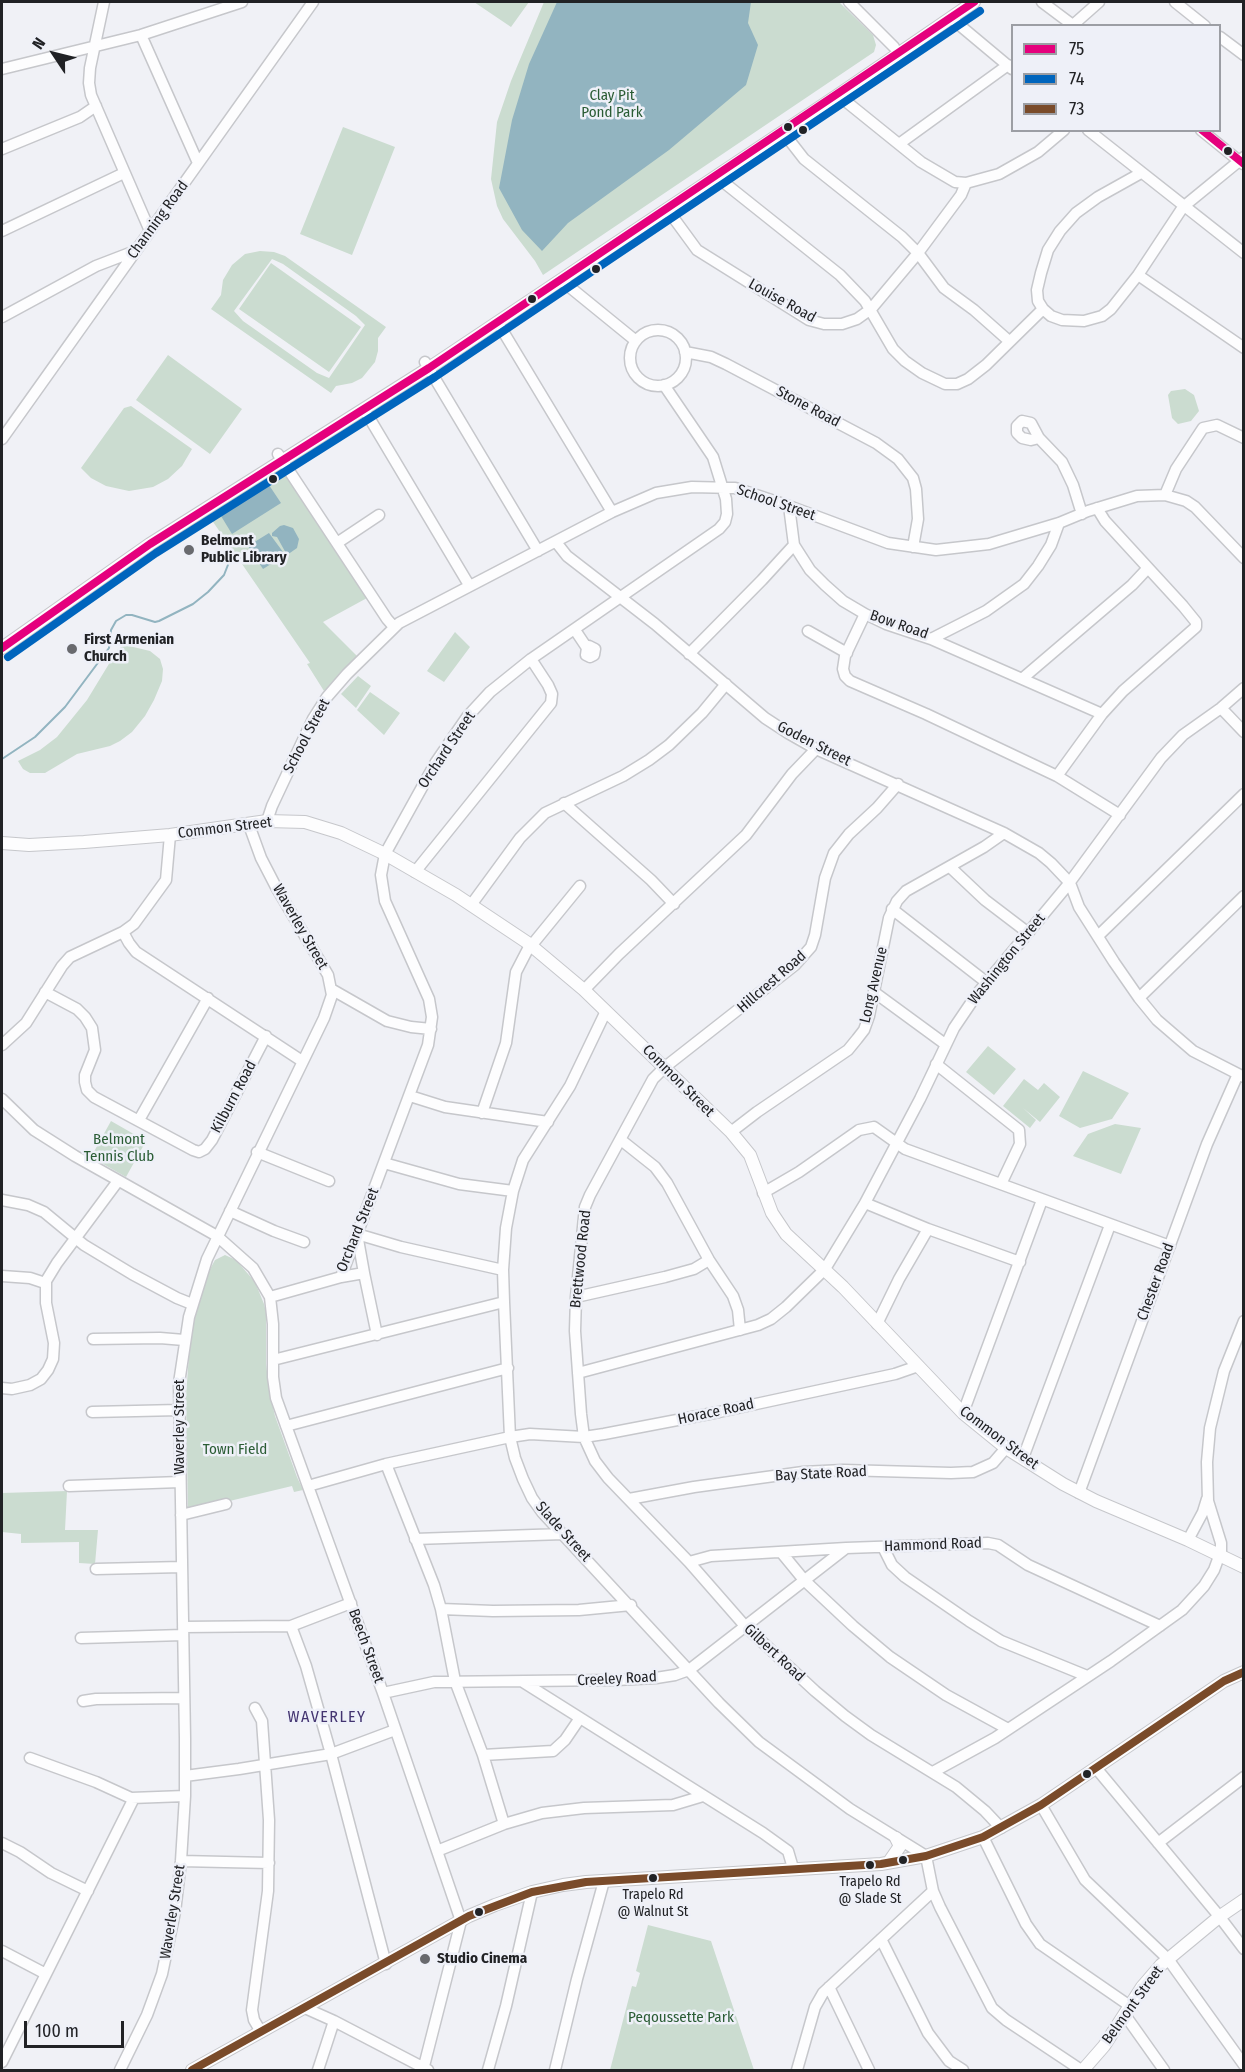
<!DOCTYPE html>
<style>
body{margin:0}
#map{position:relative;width:1245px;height:2072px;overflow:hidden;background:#f0f1f6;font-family:"Fira Sans Condensed",sans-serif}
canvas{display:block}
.frame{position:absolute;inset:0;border:3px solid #212225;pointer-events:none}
.legend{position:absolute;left:1011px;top:24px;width:210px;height:108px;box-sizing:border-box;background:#eef0f8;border:2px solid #9c9ea4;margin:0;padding:8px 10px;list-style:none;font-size:18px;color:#212225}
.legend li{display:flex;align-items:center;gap:12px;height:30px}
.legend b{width:30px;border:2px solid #9c9ea4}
.north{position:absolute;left:24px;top:24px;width:60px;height:60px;-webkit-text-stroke:4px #eef0f8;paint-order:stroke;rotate:305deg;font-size:16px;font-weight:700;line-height:24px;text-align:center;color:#212225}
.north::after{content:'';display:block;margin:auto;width:21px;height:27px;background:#212225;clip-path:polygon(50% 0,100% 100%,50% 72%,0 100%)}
.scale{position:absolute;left:24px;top:2021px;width:100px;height:27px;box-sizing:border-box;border:3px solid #212225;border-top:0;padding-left:8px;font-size:18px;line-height:21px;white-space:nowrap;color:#212225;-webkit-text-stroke:4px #eef0f8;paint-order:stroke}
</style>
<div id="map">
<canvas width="1245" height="2072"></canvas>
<div class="frame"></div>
<ul class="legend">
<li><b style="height:8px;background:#e5007d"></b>75</li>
<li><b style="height:8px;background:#0065bd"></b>74</li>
<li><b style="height:8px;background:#7a4b2a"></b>73</li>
</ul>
<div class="north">N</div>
<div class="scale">100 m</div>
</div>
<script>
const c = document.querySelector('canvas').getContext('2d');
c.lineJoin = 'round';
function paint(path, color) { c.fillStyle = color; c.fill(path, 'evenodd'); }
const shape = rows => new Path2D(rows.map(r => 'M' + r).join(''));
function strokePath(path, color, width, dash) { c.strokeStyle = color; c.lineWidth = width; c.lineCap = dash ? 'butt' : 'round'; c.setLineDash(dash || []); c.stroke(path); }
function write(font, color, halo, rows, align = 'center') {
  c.font = font + ' "Fira Sans Condensed",sans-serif'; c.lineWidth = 5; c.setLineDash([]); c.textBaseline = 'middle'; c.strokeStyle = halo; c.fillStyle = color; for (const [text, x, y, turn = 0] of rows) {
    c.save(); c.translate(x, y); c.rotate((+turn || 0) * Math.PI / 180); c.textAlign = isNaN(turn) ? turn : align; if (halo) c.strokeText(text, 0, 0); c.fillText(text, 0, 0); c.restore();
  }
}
const green = shape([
 [474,2,529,2,511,27],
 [544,2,839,2,873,35,876,45,874,52,543,275,535,261,503,219,497,206,491,179,497,122,511,81],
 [343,127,395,147,352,255,300,234],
 [260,251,274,252,285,256,386,327,378,338,378,351,375,362,362,378,352,383,336,386,331,393,211,309,221,295,223,280,232,265,245,254],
 [272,259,283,264,356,316,365,325,329,378,317,373,243,321,234,311],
 [271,263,361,327,329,372,239,309],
 [168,355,242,409,210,454,136,400],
 [1185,389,1194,395,1199,411,1191,421,1178,424,1172,418,1168,395,1171,391],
 [131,406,192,449,182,466,168,479,153,487,129,491,106,486,91,478,81,468,124,408],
 [284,470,367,598,323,622,357,656,324,691,307,664,310,663,209,516],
 [455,632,470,647,444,682,427,671],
 [125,645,150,651,160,659,163,669,162,681,154,700,145,716,132,732,120,741,110,746,77,754,45,773,30,773,23,769,18,761,40,750,57,737,87,700,118,649],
 [358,676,371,686,356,708,341,694],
 [370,692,400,713,384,735,357,710],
 [988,1046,1016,1069,994,1095,966,1072],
 [1083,1071,1129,1093,1112,1119,1080,1128,1059,1116],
 [1024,1079,1038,1090,1044,1083,1060,1097,1040,1122,1023,1108,1036,1120,1030,1128,1003,1106],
 [111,1121,146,1141,126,1177,91,1157],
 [1115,1124,1141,1128,1121,1174,1073,1156,1088,1134],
 [225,1255,236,1260,255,1282,264,1304,266,1312,266,1364,270,1395,275,1416,297,1477,303,1490,294,1492,292,1486,188,1511,186,1396,190,1341,197,1309,209,1271,215,1260],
 [67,1491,65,1530,98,1530,95,1564,79,1563,79,1542,21,1543,21,1534,2,1532,2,1493],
 [648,1925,711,1941,754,2070,610,2070,632,1986,636,1987,640,1973,636,1971]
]);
const water = shape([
 [557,2,751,2,748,23,758,45,746,85,669,150,568,223,542,251,522,230,499,188,512,120,529,64],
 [269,485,281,503,232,534,221,516],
 [284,525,293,528,299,539,297,548,287,555,277,537,272,536,272,533,280,526],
 [269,533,286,556,275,562,268,553,265,555,271,564,263,569,248,546]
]);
const stream = shape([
 [2,759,35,737,65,707,109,648,111,630,116,621,126,615,132,615,155,622,159,621,193,604,208,592,224,575,233,552]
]);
const minor = shape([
 [104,2,90,68,89,83,91,95,150,231],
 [849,2,894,47],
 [1042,2,1074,26],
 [1175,2,1205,26],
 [951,18,1012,69],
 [1073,25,1099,2],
 [141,35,198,163],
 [1220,37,1244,55],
 [2,69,141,35,242,2],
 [838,95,921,162,955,182,966,183,999,174,1038,152,1064,130],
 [1088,130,1244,253],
 [1201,130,1243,164],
 [783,132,804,159,902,237,918,253,944,288,974,310,1009,341],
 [899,144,1008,65],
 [2,149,80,117,96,106],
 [717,177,840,275,865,301,893,349,905,361,922,373,945,384,957,384,968,379,986,365,1043,309,1038,301,1037,290,1041,273,1048,250,1060,231,1076,213,1098,197,1141,173],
 [667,209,697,250,809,320,824,324,842,324,857,319,871,309,918,253,961,195,966,183],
 [2,231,124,173],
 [1138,275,1244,348],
 [561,280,636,341],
 [1043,309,1051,316,1062,320,1084,321,1102,316,1111,309,1138,275,1183,207,1244,157],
 [2,317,96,266,135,251],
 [498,323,612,512],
 '630 358a28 28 0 1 1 56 0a28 28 0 1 1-56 0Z',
 [685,352,711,357,726,364,876,443,898,459,913,478,916,489,918,519,913,547],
 [425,362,538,551],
 [364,409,469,585],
 [1039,438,1031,440,1022,438,1017,433,1017,426,1022,421,1031,423,1039,438,1062,462,1073,485,1082,514],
 [2,439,313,2],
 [278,454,387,619,394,627],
 [1165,495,1176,469,1203,428,1217,425,1244,438],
 [789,506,794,545,810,570,825,585,843,601,865,614,886,624,931,639,986,611,1024,584,1038,566,1051,545,1059,523],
 [556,542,567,556,655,624,765,718,788,733,816,749,1004,833,1039,853,1051,863,1070,883,1079,907,1114,962,1139,998,1157,1020,1193,1051,1244,1077],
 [337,543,379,515],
 [865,614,845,656,843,669,845,676,850,681,926,714,1057,776,1120,815],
 [575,630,587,648,586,655,590,657,594,655,595,649,589,646,587,648],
 [808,631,847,653],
 [931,639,1102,714],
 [689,654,762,580,794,545],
 [1023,678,1132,585,1147,569],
 [1221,708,1244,732],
 [1057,776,1102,714,1123,691,1196,627,1196,622,1183,606,1105,521,1097,508],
 [898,784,877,808,849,834,834,853,825,878,815,935,811,947,795,965,665,1067,653,1079,590,1195,585,1207,576,1297,575,1331,581,1414,584,1437,595,1461,608,1478,689,1562,745,1626,815,1691,845,1716,871,1735,956,1787,985,1811,1001,1828],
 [564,803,651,880,674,904],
 [267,821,272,806,296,755,313,719,327,697,347,674,399,623,612,512,656,493,692,487,735,488,789,506,888,543,936,550,989,544,1059,523,1088,511,1137,496,1165,495,1186,501,1195,507,1244,558],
 [950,867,985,900,1027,932],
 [415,872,551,703,552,694,548,685,531,659],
 [471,905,520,838,545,813,623,776,649,760,669,745,702,713,726,684],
 [892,909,986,982],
 [123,932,129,943,136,952,302,1061],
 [1098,936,1244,794],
 [531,946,580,886],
 [331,989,387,1021,411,1027,431,1029],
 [584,990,619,954,746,835,792,774,816,749],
 [45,992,77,1009,85,1017,92,1028,95,1050,85,1075,85,1082,87,1090,94,1097,193,1150,199,1152,205,1149,212,1140,266,1036],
 [874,992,945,1044],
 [1139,998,1244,896],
 [606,1011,570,1086,523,1160,513,1191,506,1228,503,1270,504,1302,510,1437,515,1458,523,1479,532,1498,542,1512,719,1703,759,1742,850,1809,926,1856,933,1891,940,1907,992,2008,1006,2020,1081,2070],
 [2,1045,26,1023,62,966,70,957,123,932,134,924,166,880,170,835],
 [936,1064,1019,1130,1020,1144,1001,1184],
 [410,1096,445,1107,548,1122],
 [2,1099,34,1130,75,1156,217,1236,253,1268,270,1297,273,1324,273,1377,276,1398,383,1693,461,1921,423,2070],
 [482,1113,506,1043,516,972,530,945],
 [139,1120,208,998],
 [731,1132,757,1112,848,1050,857,1039,864,1030,869,1016,889,918,897,901,906,891,984,847,1004,833],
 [621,1140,655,1167,667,1183,709,1260,733,1296,738,1310,740,1330],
 [257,1152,329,1181],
 [384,1163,459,1184,513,1191],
 [763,1193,799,1172,859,1130,874,1127,905,1149,1170,1246],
 [2,1200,28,1205,44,1212,84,1245,132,1274,177,1298,192,1304],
 [865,1203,928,1229,1020,1262],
 [230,1211,274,1231,304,1242],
 [364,1273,357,1234,401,1247,503,1270],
 [2,1276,30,1278,45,1283],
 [341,1277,364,1273,377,1335],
 [270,1297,341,1277,428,1045,432,1017,429,999,385,901,381,875,385,854,436,762,467,717,490,692,531,659,719,529,725,522,727,514,726,499,713,457,664,385],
 [576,1297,665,1277,694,1269,709,1260],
 [877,1324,899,1279,928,1229],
 [93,1339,160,1338,184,1340],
 [273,1360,504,1302],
 [578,1373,758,1325,771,1319,786,1307,825,1269,865,1203,920,1099,954,1028,977,994,1067,886,1161,758,1183,735,1221,708,1244,688],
 [2,1388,12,1389,30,1385,41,1379,48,1370,53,1359,54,1343,46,1303,46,1281,57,1263,118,1181],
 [92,1412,179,1410],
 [963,1413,1042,1200],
 [286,1426,508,1368],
 [1023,1458,1110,1225],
 [386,1464,434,1585,441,1609,455,1681,483,1755,504,1824],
 [69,1486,180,1482],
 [308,1486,386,1464,510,1437,530,1434,584,1437,604,1434,719,1412,895,1374,918,1366],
 [1079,1493,1207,1144,1238,1074],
 [629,1499,694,1487,803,1472,843,1470,951,1473,973,1472,993,1463,1006,1448],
 [181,1515,226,1504],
 [415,1539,563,1534],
 [1188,1540,1203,1512,1207,1499],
 [883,1547,892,1565,905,1577,969,1621,1001,1641,1087,1676],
 [781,1552,804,1580,853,1626,890,1657,946,1695,1008,1729],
 [689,1562,711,1556,846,1548,988,1543,998,1545,1028,1565,1160,1626],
 [96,1569,182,1567],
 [441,1609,493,1611,579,1610,631,1605],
 [291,1626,306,1666,331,1754,386,1964],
 [183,1627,291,1626,351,1603],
 [81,1638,183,1635],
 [523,1682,763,1833,788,1851,793,1868],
 [383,1693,434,1682,616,1680,656,1678,675,1675,689,1670,698,1663,846,1548],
 [83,1701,96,1699,184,1698],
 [255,1708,262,1721,269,1820,268,1891,252,2010,254,2020,261,2032],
 [483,1755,553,1751,565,1740,580,1718],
 [30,1758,96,1782,131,1798,185,1796],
 [1096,1768,1219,1916,1244,1949],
 [933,1772,995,1738,1111,1661,1182,1610,1204,1586,1214,1570,1221,1551,1221,1543,1208,1501,1207,1462,1210,1428,1224,1371,1244,1321],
 [185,1776,239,1769,331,1754,395,1730],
 [1041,1805,1085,1880,1168,1959,1244,2065],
 [983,1837,1026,1924,1040,1944,1130,2006],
 [2,1843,20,1852,51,1873,88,1891],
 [1158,1843,1244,1777],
 [437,1851,504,1824,542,1813,584,1808,673,1805,703,1796],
 [181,1861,269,1863],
 [881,1939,928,2033,949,2061,963,2070],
 [2,1951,46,1974],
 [829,1987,869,2070],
 [305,2008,334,2021,428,2070],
 [1125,2015,1164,2070],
 [2,2062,134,1798],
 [120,2070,147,2015,162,1974,175,1912,181,1861,185,1796,185,1738,179,1383,189,1317,207,1259,324,1018,332,995,328,975,276,887,261,858,249,825],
 [318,2070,334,2021],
 [488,2070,506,2006,532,1892],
 [555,2070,577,1979,604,1881],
 [797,2070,815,2007,823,1993,933,1891]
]);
const major = shape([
 [2,648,150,544,429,368,838,95,974,2],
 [2,843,29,845,84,842,170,835,267,821,305,822,341,833,385,854,456,895,528,943,584,990,731,1132,750,1155,772,1213,786,1234,843,1287,963,1413,1006,1448,1063,1484,1096,1501,1188,1540,1244,1567],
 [889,1862,900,1846,896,1838],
 [192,2070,469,1916,495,1905,532,1892,563,1885,586,1882,881,1864,926,1856,983,1837,1041,1805,1224,1681,1244,1672],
 [1083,2070,1104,2046,1142,1987,1161,1965,1219,1917,1244,1900]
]);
const bus1 = shape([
 [1202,130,1244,164],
 [2,648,150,544,429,368,974,2]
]);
const bus2 = shape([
 [8,657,156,553,435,377,980,11]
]);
const bus3 = shape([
 [192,2070,469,1916,532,1892,586,1882,881,1864,926,1856,983,1837,1041,1805,1224,1681,1244,1672]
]);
const markers = [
 [788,127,5,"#212225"],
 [803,130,5,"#212225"],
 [1228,151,5,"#212225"],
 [596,269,5,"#212225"],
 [532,299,5,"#212225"],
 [273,479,5,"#212225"],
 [189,550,6,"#696a6e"],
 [72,649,6,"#696a6e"],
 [1087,1774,5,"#212225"],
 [903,1860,5,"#212225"],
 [870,1865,5,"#212225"],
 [653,1878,5,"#212225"],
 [479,1912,5,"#212225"],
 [425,1959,6,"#696a6e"]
];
const busNames = [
 ["Trapelo Rd",870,1882],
 ["@ Slade St",870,1899],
 ["Trapelo Rd",653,1895],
 ["@ Walnut St",653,1912]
];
const parkNames = [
 ["Clay Pit",612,96],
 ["Pond Park",612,113],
 ["Belmont",119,1140],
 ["Tennis Club",119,1157],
 ["Town Field",235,1450],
 ["Peqoussette Park",681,2018]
];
const streetNames = [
 ["Channing Road",158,220,-54],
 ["Louise Road",782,301,29],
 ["Stone Road",808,407,28],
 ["School Street",776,503,19],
 ["Bow Road",899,625,19],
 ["School Street",307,736,-62],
 ["Goden Street",814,744,27],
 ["Orchard Street",447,750,-56],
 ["Common Street",225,828,-7],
 ["Waverley Street",300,927,60],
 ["Washington Street",1007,959,-51],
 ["Hillcrest Road",772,982,-41],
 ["Long Avenue",874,985,-77],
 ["Common Street",678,1081,45],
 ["Kilburn Road",234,1097,-62],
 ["Orchard Street",358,1230,-68],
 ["Brettwood Road",581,1259,-84],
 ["Chester Road",1156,1282,-70],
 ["Horace Road",716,1412,-12],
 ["Waverley Street",180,1427,-90],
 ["Common Street",999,1438,37],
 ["Bay State Road",821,1474,-3],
 ["Slade Street",563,1532,48],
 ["Hammond Road",933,1545,-2],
 ["Beech Street",366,1646,70],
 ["Gilbert Road",774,1653,43],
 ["Creeley Road",617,1679,-3],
 ["Waverley Street",173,1912,-81],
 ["Belmont Street",1133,2005,-54]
];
const poiNames = [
 ["Belmont",201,541],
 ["Public Library",201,558],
 ["First Armenian",84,640],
 ["Church",84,657],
 ["Studio Cinema",437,1959]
];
const neighbourhoodNames = [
 ["WAVERLEY",327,1718]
];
paint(green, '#cbdcd0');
paint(water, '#92b4c0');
strokePath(stream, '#92b4c0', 2);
strokePath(minor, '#c6c7cb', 13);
strokePath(major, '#c6c7cb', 14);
strokePath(minor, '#fdfdfe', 10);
strokePath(major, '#fdfdfe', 12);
strokePath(bus1, '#e5007d', 8);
strokePath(bus2, '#0065bd', 8);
strokePath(bus3, '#7a4b2a', 8);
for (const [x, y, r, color] of markers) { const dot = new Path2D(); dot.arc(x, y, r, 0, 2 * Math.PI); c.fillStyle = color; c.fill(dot); strokePath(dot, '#eef0f8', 2); }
write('14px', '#212225', '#eef0f8', busNames);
write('15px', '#2a5c34', '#eef0f8', parkNames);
write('15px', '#212225', '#eef0f8', streetNames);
write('bold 15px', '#212225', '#eef0f8', poiNames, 'left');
c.letterSpacing = '1.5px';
write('16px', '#433470', '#eef0f8', neighbourhoodNames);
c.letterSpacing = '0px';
</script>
